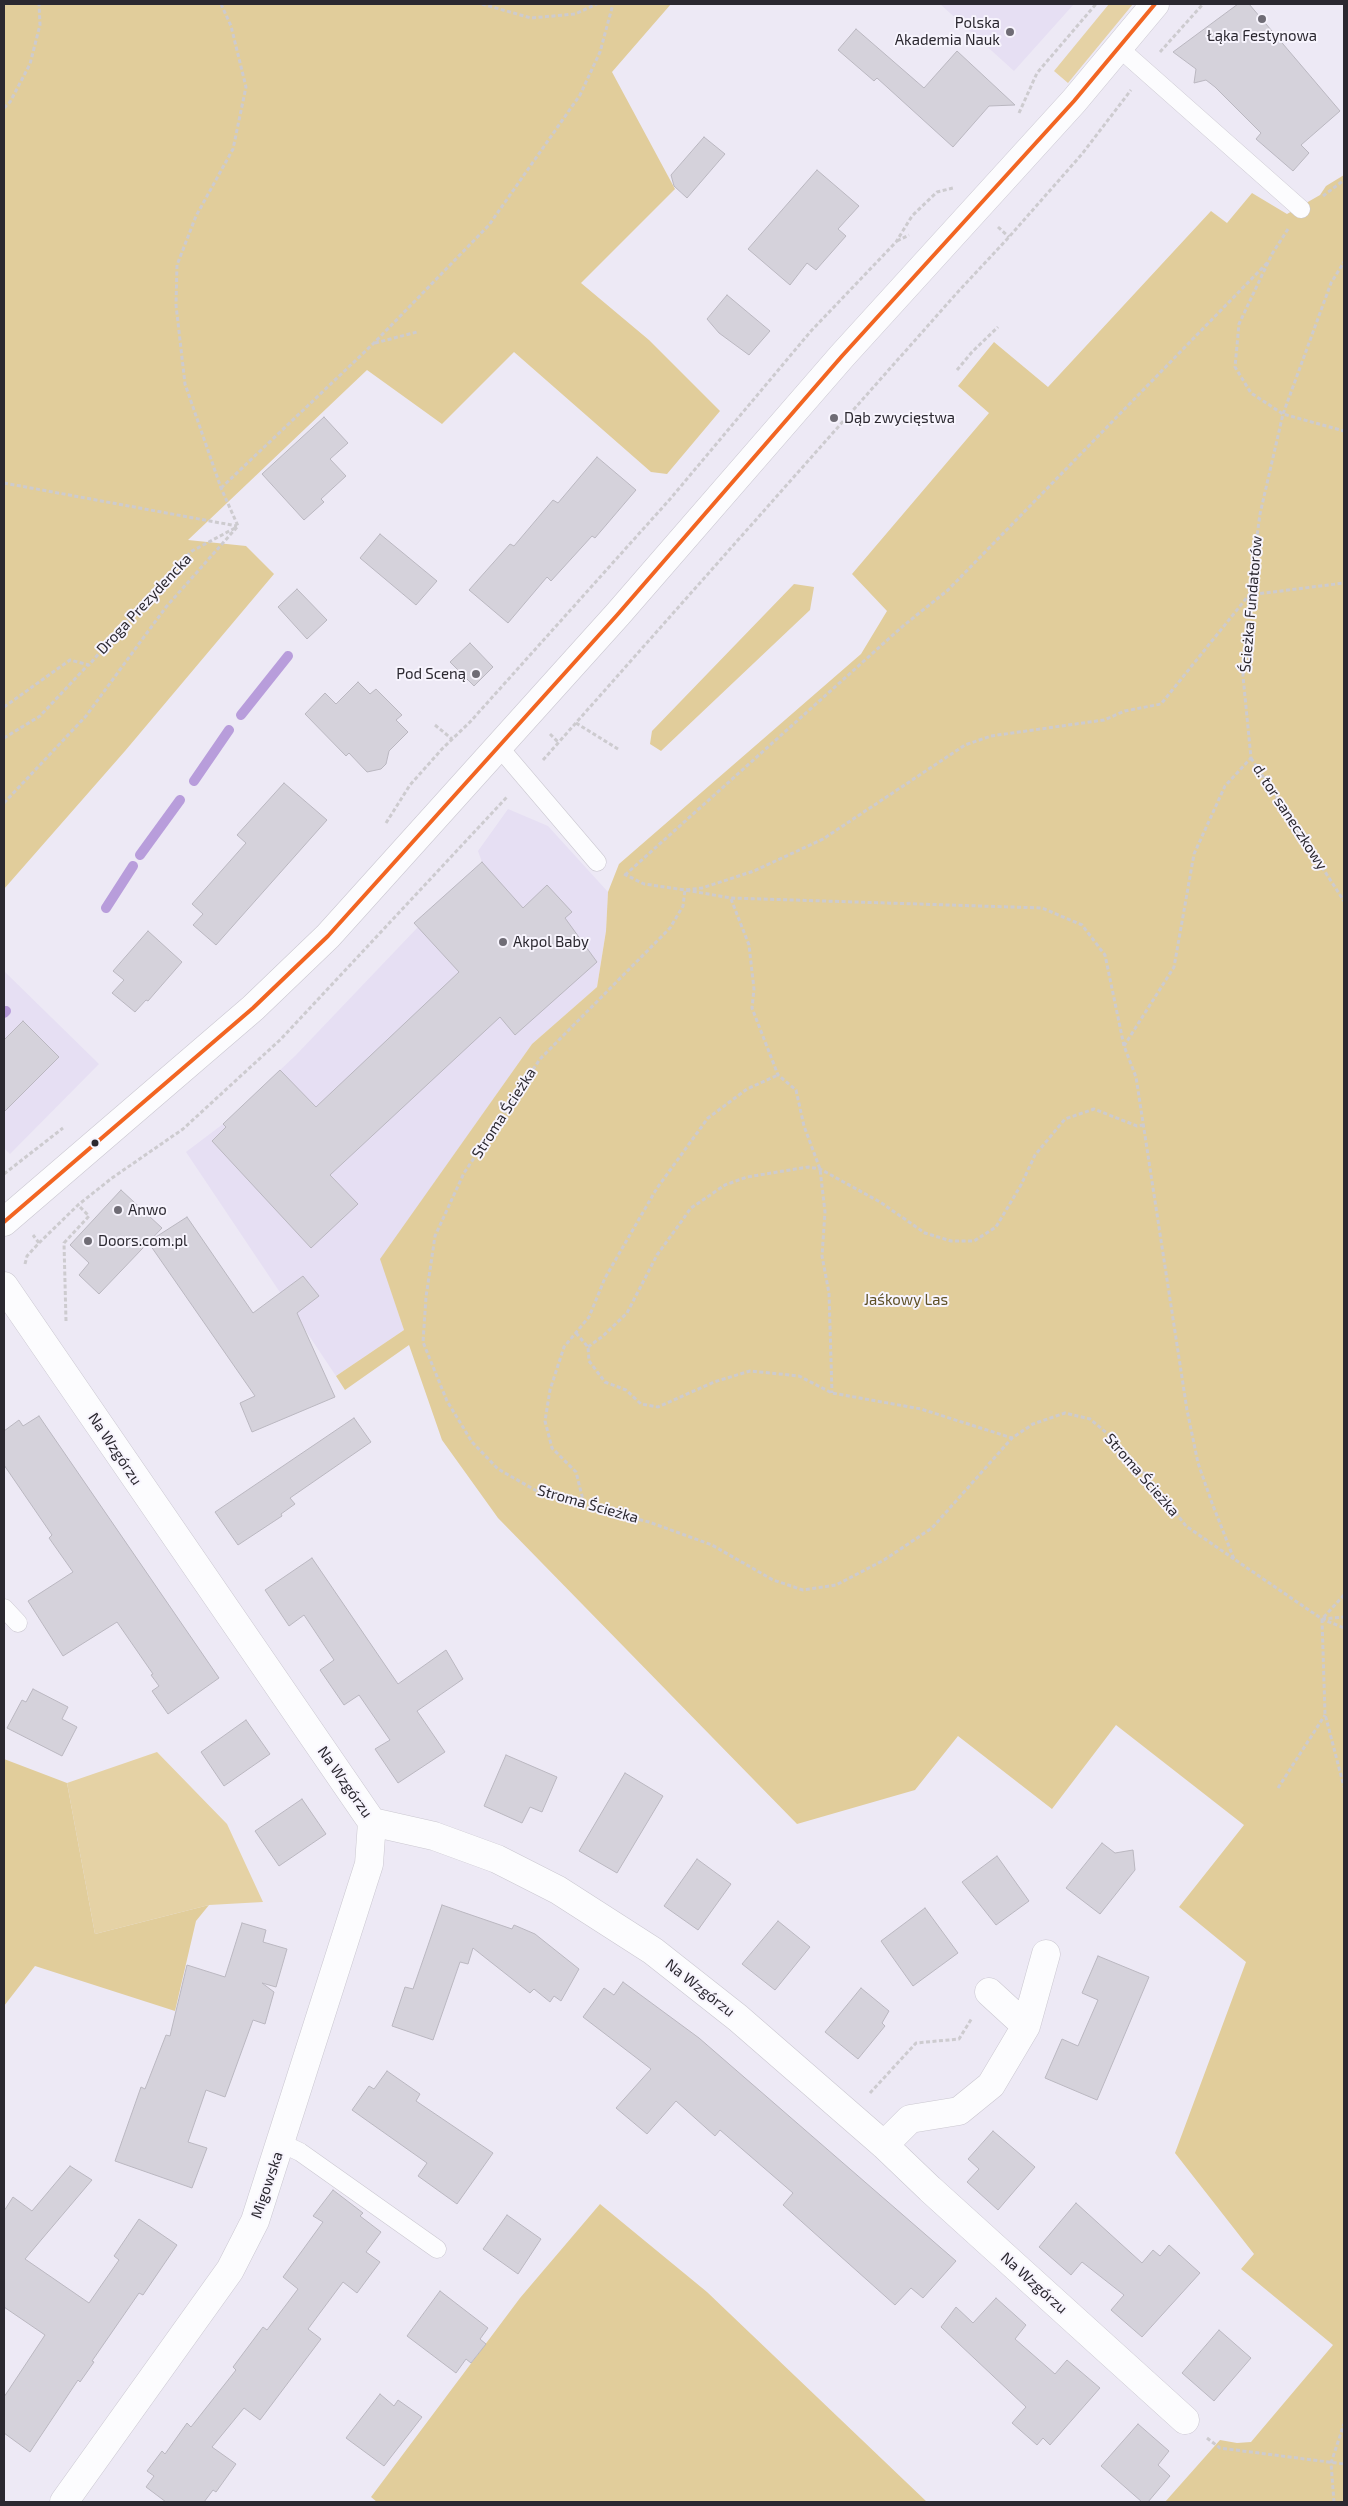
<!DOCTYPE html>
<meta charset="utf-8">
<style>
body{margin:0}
#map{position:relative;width:1348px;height:2506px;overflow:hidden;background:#ede9f5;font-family:"Exo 2",sans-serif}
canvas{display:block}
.frame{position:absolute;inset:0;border:5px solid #2b2830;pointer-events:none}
</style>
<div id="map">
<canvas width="1348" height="2506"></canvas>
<div class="frame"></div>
</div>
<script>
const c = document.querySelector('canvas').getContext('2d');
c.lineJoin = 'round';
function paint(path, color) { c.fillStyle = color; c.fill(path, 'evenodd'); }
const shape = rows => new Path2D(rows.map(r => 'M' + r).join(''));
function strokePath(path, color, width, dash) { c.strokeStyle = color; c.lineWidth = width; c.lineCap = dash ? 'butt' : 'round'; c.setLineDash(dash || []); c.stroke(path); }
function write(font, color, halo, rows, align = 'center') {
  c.font = font + ' "Exo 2",sans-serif'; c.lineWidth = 4; c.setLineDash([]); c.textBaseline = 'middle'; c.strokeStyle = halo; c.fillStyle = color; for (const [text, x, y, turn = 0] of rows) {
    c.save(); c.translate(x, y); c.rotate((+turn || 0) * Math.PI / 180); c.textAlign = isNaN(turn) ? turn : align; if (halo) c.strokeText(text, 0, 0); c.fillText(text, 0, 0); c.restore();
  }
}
const built = shape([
 [940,4,1074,4,1014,71],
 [508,809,548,826,608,892,606,931,597,987,532,1044,381,1259,404,1330,336,1376,186,1152,223,1124,296,1055,418,927,414,923,482,862,478,851],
 [4,971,99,1064,10,1154,4,1148]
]);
const green = shape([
 [1109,4,1133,4,1068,83,1054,71],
 [157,1752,227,1824,263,1902,209,1905,95,1934,67,1783]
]);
const forest = shape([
 [4,4,671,4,612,72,675,189,581,283,649,340,720,411,667,474,651,472,514,352,442,424,367,370,188,540,246,546,274,574,125,751,4,889],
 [1344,175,1344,2502,1165,2502,1220,2440,1237,2443,1251,2442,1333,2345,1241,2269,1254,2254,1175,2153,1246,1962,1179,1907,1244,1825,1116,1725,1052,1809,958,1736,915,1790,797,1824,498,1518,442,1440,409,1345,345,1390,336,1376,404,1330,380,1259,532,1044,597,987,606,931,608,892,619,864,861,654,887,611,852,574,989,413,958,386,994,342,1048,387,1211,211,1227,223,1252,193,1287,214,1320,195,1326,186],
 [794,584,814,587,810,610,661,751,650,744,652,731],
 [4,1759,67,1783,95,1934,209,1905,196,1921,175,2011,35,1966,4,2006],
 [600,2204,707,2292,927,2502,377,2502,371,2497,520,2298]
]);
const stream = shape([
 [241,715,288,656],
 [194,781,229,730],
 [140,855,180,800],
 [106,908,133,866],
 [4,1013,6,1011]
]);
const building = shape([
 [1238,4,1249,4,1340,111,1301,145,1309,153,1293,171,1256,139,1261,133,1215,87,1206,80,1194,83,1196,69,1173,52,1238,4],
 [856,29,924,88,957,51,1015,105,989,106,953,147,877,78,874,81,838,50,856,29],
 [704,137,725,154,687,198,674,186,671,175,704,137],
 [817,170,859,206,838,229,846,236,816,270,807,263,790,285,748,249,817,170],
 [727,295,770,331,749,355,719,333,707,319,727,295],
 [324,417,348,443,330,459,346,476,321,499,324,502,304,520,262,474,324,417],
 [597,457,636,490,595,538,592,536,551,581,547,577,508,623,469,590,510,544,514,546,553,500,558,503,597,457],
 [380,534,437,581,416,605,360,558,380,534],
 [297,589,327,620,307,639,278,607,297,589],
 [470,643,493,667,474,686,450,662,470,643],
 [358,682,370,694,376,689,402,715,396,720,408,732,389,751,386,764,381,769,367,772,349,753,346,756,305,714,325,693,336,704,358,682],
 [284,783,327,820,216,945,193,925,203,914,192,904,246,843,237,835,284,783],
 [482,862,523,908,547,885,572,912,565,918,597,962,515,1035,500,1017,330,1175,358,1204,311,1248,212,1141,226,1127,223,1124,280,1070,316,1107,459,972,414,923,482,862],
 [148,931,182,962,148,1001,146,1000,135,1012,112,993,124,980,113,971,148,931],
 [23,1021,59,1057,4,1112,4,1040,23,1021],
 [121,1190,162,1228,99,1294,79,1275,89,1263,70,1245,121,1190],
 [187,1217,253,1313,303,1276,319,1296,297,1313,335,1397,252,1432,240,1403,255,1396,148,1242,187,1217],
 [39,1416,219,1678,168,1714,152,1691,159,1686,151,1675,153,1674,117,1622,63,1656,28,1601,73,1572,49,1538,52,1535,4,1465,4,1431,19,1420,23,1426,39,1416],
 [354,1418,371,1442,290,1498,295,1504,281,1514,282,1516,238,1545,215,1512,354,1418],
 [312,1558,398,1684,446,1650,463,1679,417,1711,445,1752,398,1783,375,1749,390,1740,359,1695,344,1705,320,1670,334,1660,304,1615,289,1626,265,1590,312,1558],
 [33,1689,68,1707,62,1719,77,1727,62,1756,7,1728,22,1700,26,1702,33,1689],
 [246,1720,270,1754,224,1786,201,1752,246,1720],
 [506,1755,557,1777,542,1812,530,1807,522,1823,484,1806,506,1755],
 [625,1773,663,1796,617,1873,579,1851,625,1773],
 [302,1799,326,1834,279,1866,255,1831,302,1799],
 [1102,1843,1115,1853,1133,1850,1135,1870,1100,1914,1066,1888,1102,1843],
 [997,1856,1029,1901,996,1925,962,1882,997,1856],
 [697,1859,731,1884,698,1930,664,1906,697,1859],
 [442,1905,512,1929,514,1925,535,1934,579,1969,561,2001,554,1996,550,2002,534,1989,530,1993,473,1948,468,1964,460,1962,433,2040,392,2026,405,1987,413,1989,442,1905],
 [925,1908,958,1953,913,1986,881,1941,925,1908],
 [778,1921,810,1947,775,1990,742,1964,778,1921],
 [242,1923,266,1930,263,1942,287,1949,276,1987,262,1983,274,1992,265,2024,253,2020,225,2097,206,2090,188,2142,207,2148,192,2188,115,2161,141,2087,145,2089,166,2035,170,2036,187,1965,225,1977,242,1923],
 [1098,1956,1149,1977,1097,2100,1045,2078,1062,2039,1078,2046,1098,2000,1082,1993,1098,1956],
 [623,1982,699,2038,956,2261,923,2298,911,2288,895,2305,783,2205,793,2193,720,2130,715,2136,676,2101,647,2134,616,2108,651,2069,583,2017,604,1988,614,1995,623,1982],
 [861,1988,889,2011,882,2023,885,2026,858,2059,825,2032,861,1988],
 [387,2071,420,2094,416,2101,493,2153,457,2204,418,2176,427,2163,352,2110,369,2086,374,2089,387,2071],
 [993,2131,1035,2167,998,2210,967,2182,979,2169,968,2159,993,2131],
 [70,2166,92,2180,25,2259,89,2303,119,2260,114,2256,139,2219,177,2245,143,2295,139,2293,92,2361,94,2362,80,2382,78,2380,30,2452,4,2433,4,2397,45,2335,4,2307,4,2211,13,2197,32,2211,70,2166],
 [333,2190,363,2213,360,2216,381,2232,366,2252,380,2262,357,2293,343,2282,308,2329,321,2339,260,2420,244,2408,212,2447,236,2464,216,2492,213,2490,204,2502,166,2502,146,2487,154,2476,147,2471,162,2451,165,2454,187,2423,191,2427,236,2370,233,2367,263,2327,267,2330,298,2289,283,2277,323,2222,313,2216,333,2190],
 [1076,2203,1142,2263,1153,2250,1160,2256,1169,2245,1200,2273,1142,2337,1111,2310,1124,2295,1082,2262,1071,2275,1039,2247,1076,2203],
 [507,2215,541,2239,518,2274,483,2249,507,2215],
 [440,2291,488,2328,480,2339,486,2344,471,2363,466,2359,456,2373,407,2336,440,2291],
 [996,2298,1026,2325,1015,2339,1055,2374,1067,2360,1100,2388,1050,2445,1043,2438,1037,2445,1012,2423,1026,2407,941,2327,956,2307,973,2323,996,2298],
 [1219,2330,1251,2358,1214,2401,1182,2373,1219,2330],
 [380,2394,394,2406,398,2400,422,2417,384,2466,346,2438,380,2394],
 [1138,2424,1169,2451,1158,2465,1170,2476,1148,2502,1142,2502,1101,2466,1138,2424]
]);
const path = shape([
 [221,4,231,26,246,87,233,149,196,216,177,265,176,305,185,384,221,488,238,526],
 [482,4,531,18,575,14,597,4],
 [1160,52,1203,4],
 [4,108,10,102,30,64,40,25,39,4],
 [1019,113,1037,73,1096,4],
 [1323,196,1344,180],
 [998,227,1009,237],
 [1288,229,1272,254,1239,324,1235,367,1251,393,1283,414,1344,431],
 [897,241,909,235],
 [375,343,417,332],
 [957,370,972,352,998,327],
 [4,483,237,526],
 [221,488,374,343,489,225,580,95,600,52,613,4],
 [4,707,70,660,89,665,157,586,192,551,235,528],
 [576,723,618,749],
 [435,725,452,739],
 [550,734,559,743],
 [4,738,40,716,88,665],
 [1251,758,1344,901],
 [543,760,956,294,1009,237,1082,154,1131,90],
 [4,803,86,716,166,607,238,526],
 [386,823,410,785,442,749,470,722,671,498,811,331,896,242,912,216,937,192,953,188],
 [624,874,644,884,685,890,702,888,754,871,823,839,965,745,991,736,1104,720,1125,711,1161,704,1249,595,1344,583],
 [625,875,903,626,948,590,1268,262],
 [731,899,749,945,754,989,752,1008,778,1075,796,1090,804,1126,820,1169,825,1212,822,1256,829,1293,832,1393],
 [1124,1046,1174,967,1194,854,1225,786,1251,758,1243,676,1249,595,1260,514,1283,414,1331,283,1344,262],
 [4,1174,63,1128],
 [39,1243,78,1205,112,1178,183,1129,281,1039,507,797],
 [25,1264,27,1256,39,1243,33,1235],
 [66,1321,64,1243,89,1216,78,1205],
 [576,1333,588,1347,589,1361,605,1382,626,1390,641,1404,658,1407,714,1382,750,1371,799,1376,832,1393,921,1409,1012,1438],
 [588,1347,603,1336,627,1313,657,1255,691,1208,725,1185,747,1177,808,1167,820,1169,880,1202,925,1233,951,1241,974,1241,996,1227,1021,1185,1035,1155,1065,1119,1094,1109,1137,1126,1143,1125],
 [584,1504,576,1472,552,1448,545,1421,550,1390,564,1347,589,1317,605,1278,657,1188,708,1118,747,1089,778,1075],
 [1234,1559,1186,1526,1151,1481,1114,1439,1090,1419,1065,1413,1033,1424,1012,1438,932,1528,884,1560,836,1585,803,1590,773,1580,712,1545,649,1522,542,1494,498,1469,472,1442,447,1401,423,1342,426,1297,435,1236,464,1173,540,1059,670,928,683,906,685,890,731,898,1042,908,1082,925,1105,955,1124,1046,1136,1077,1187,1410,1198,1463,1212,1503,1234,1559,1322,1619,1344,1628],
 [1344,1595,1322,1619,1325,1714,1344,1787],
 [1322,1619,1344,1617],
 [1278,1788,1325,1715],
 [870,2093,916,2043,959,2039,972,2018],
 [1207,2438,1220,2448,1344,2464],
 [1334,2502,1331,2463,1344,2424]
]);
const lane = shape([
 [1118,47,1301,209],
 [499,747,597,862],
 [4,1608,18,1623],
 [281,2143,300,2152,437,2249]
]);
const street = shape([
 [4,1286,372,1822,434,1836,497,1859,558,1890,653,1951,738,2018,884,2145,930,2189,1185,2420],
 [989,1992,1026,2026],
 [884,2145,910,2119,959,2111,991,2085,1026,2026,1046,1954],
 [64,2502,230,2270,255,2221,369,1864,372,1822]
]);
const secondary = shape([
 [4,1222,253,1008,328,936,618,614,842,356,1074,101,1155,4]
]);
const bus1 = shape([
 [4,1222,253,1008,328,936,618,614,842,356,1074,101,1155,4]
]);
const markers = [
 [1262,19,5,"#6f6c75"],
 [1010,32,5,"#6f6c75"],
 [834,418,5,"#6f6c75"],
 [476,674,5,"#6f6c75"],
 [503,942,5,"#6f6c75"],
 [95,1143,4.5,"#2b2830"],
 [118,1210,5,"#6f6c75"],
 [88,1241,5,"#6f6c75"]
];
const poiNames = [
 ["Polska",1000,23,"right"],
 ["Akademia Nauk",1000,40,"right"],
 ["Łąka Festynowa",1262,36,"center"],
 ["Dąb zwycięstwa",844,418],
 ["Pod Sceną",466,674,"right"],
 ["Akpol Baby",513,942],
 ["Anwo",128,1210],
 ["Doors.com.pl",98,1241]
];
const streetNames = [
 ["Droga Prezydencka",144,604,-47],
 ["Ścieżka Fundatorów",1251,604,-85],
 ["d. tor saneczkowy",1290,817,57],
 ["Stroma Ścieżka",504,1113,-57],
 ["Na Wzgórzu",115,1449,56],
 ["Stroma Ścieżka",1142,1475,49],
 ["Stroma Ścieżka",588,1504,16],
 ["Na Wzgórzu",345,1782,55],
 ["Na Wzgórzu",700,1988,38],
 ["Migowska",267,2185,-71],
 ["Na Wzgórzu",1034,2283,42]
];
const parkNames = [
 ["Jaśkowy Las",906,1300]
];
paint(built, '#e6dff3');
paint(green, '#e5d2a5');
paint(forest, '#e1cd9b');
strokePath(stream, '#b89ddb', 10);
paint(building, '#d5d2db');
strokePath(building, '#bab7c0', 1);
strokePath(lane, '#cac7d0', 19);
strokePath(street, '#cac7d0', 29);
strokePath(secondary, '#cac7d0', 29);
strokePath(path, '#cdcbcf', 3, [4, 2.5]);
strokePath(lane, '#fcfcfe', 18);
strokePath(street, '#fcfcfe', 28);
strokePath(secondary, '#fcfcfe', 28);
strokePath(bus1, '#f26522', 4);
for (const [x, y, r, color] of markers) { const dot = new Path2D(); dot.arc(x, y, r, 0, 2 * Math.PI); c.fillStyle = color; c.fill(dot); strokePath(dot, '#f7f4fd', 2); }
write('15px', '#2b2830', '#f7f4fd', poiNames, 'left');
write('15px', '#2b2830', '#f7f4fd', streetNames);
write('15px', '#5e5026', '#f7f4fd', parkNames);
</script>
